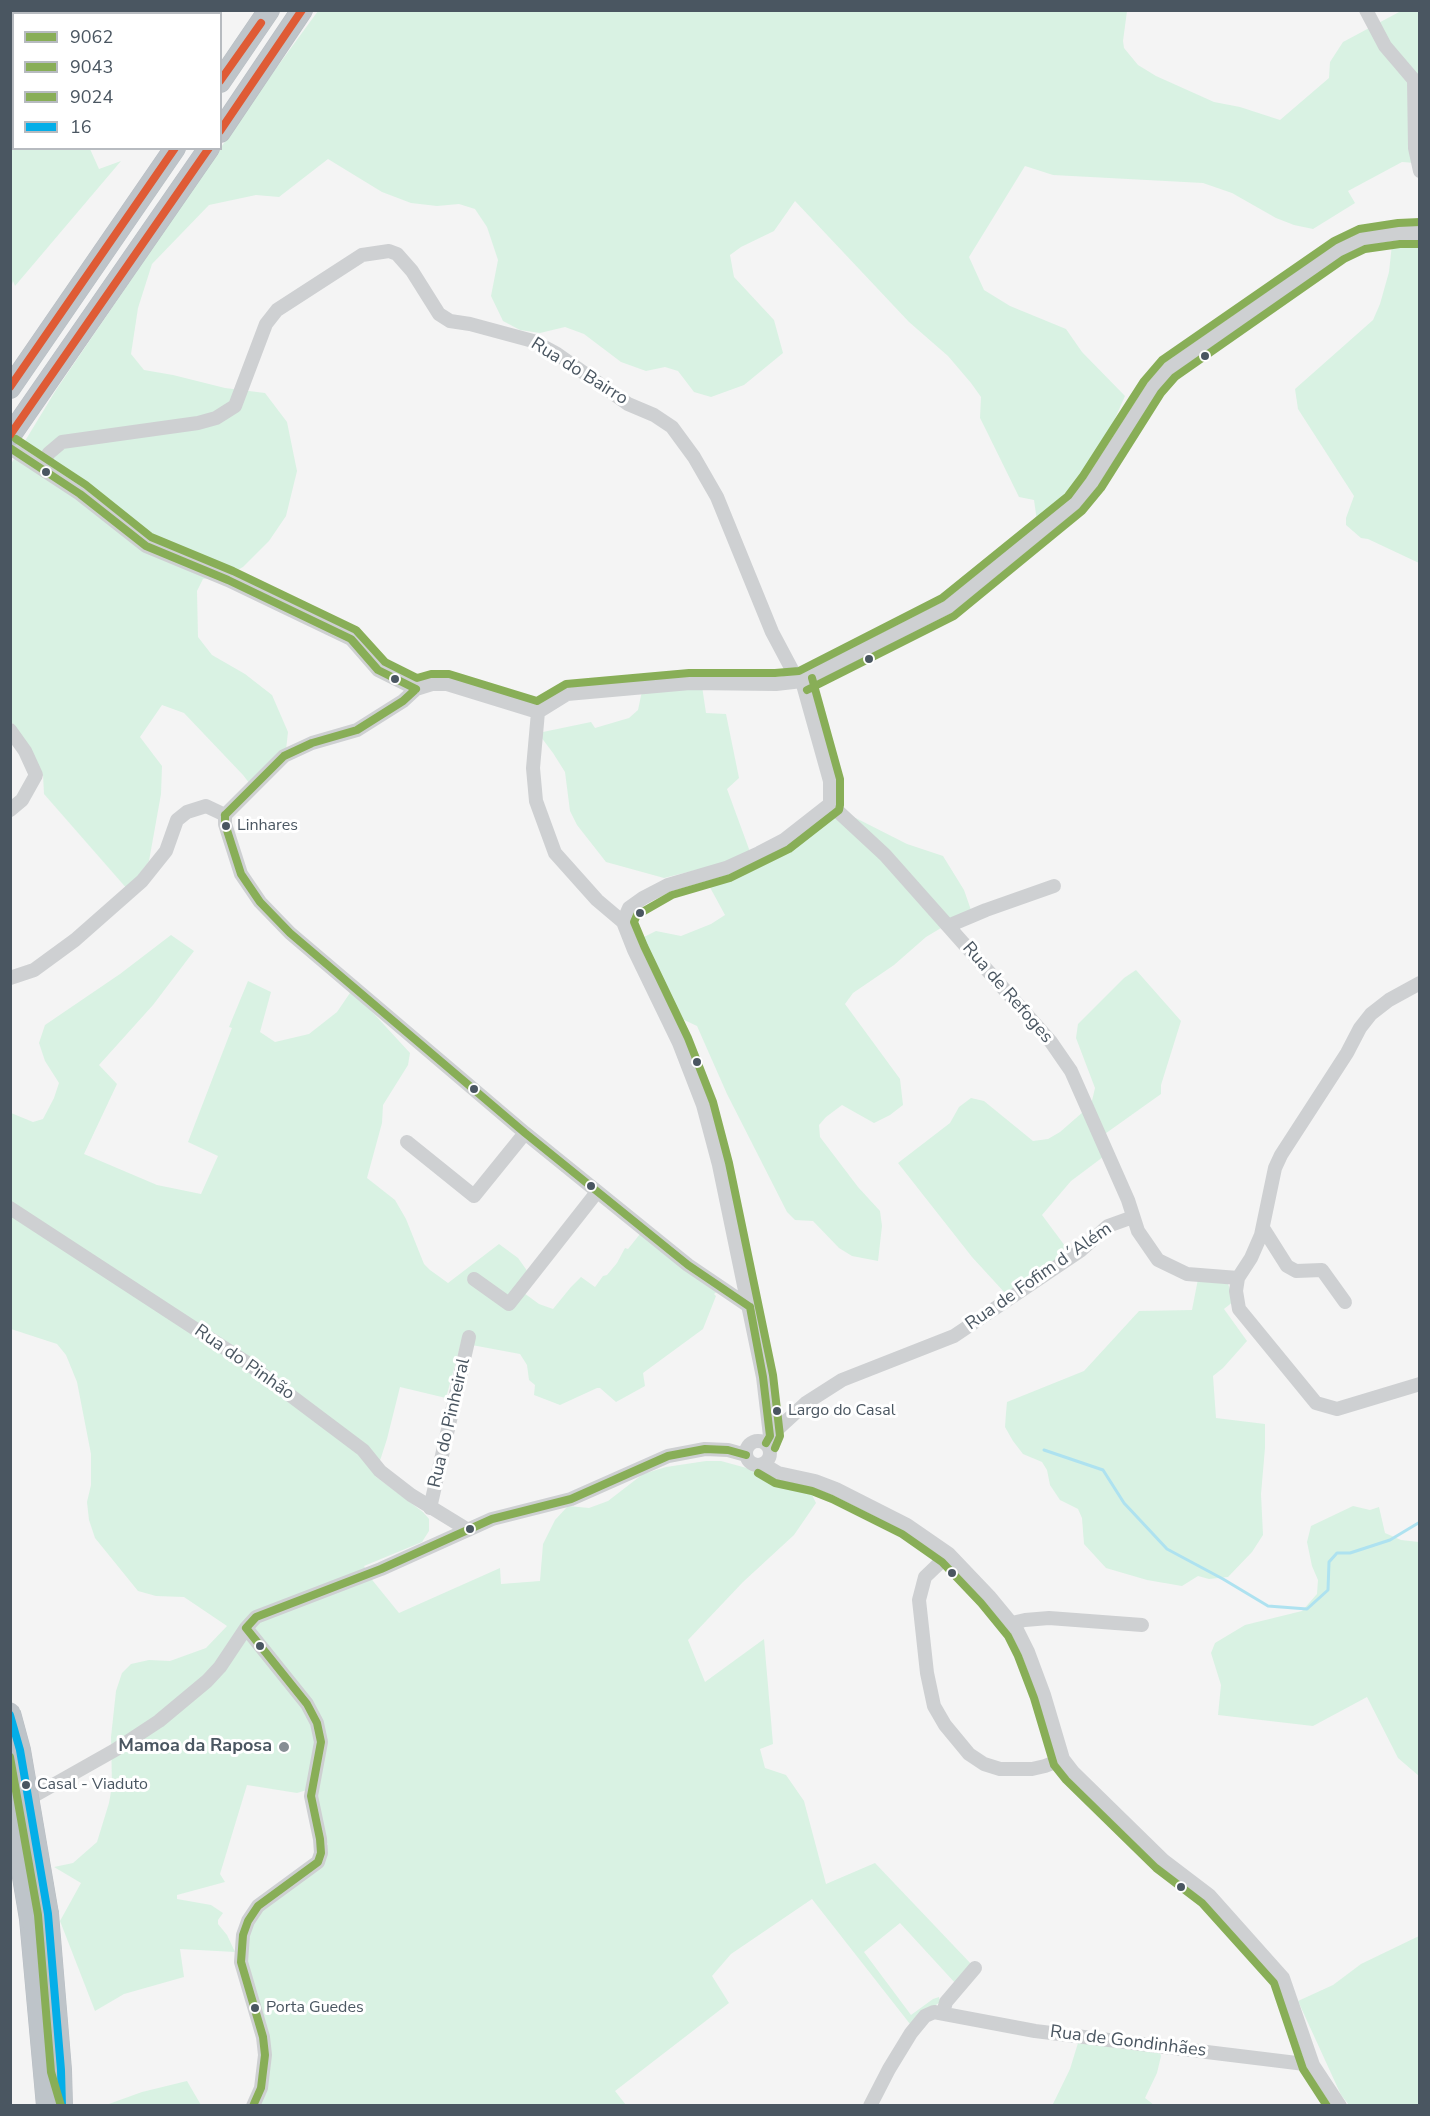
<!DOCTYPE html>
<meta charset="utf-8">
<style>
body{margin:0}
#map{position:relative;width:1430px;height:2116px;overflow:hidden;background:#f4f4f4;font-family:"Nunito Sans",sans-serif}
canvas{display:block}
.frame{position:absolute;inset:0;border:12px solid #4a5661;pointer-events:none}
.legend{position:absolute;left:12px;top:12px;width:210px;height:138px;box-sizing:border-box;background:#fff;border:2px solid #b7bbc0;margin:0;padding:8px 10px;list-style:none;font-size:18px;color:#4a5661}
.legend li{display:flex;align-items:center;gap:12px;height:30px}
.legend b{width:30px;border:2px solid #b7bbc0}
</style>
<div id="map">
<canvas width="1430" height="2116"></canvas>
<div class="frame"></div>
<ul class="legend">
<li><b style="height:8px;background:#88ae57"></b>9062</li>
<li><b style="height:8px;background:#88ae57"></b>9043</li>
<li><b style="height:8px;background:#88ae57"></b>9024</li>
<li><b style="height:8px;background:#04aee8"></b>16</li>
</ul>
</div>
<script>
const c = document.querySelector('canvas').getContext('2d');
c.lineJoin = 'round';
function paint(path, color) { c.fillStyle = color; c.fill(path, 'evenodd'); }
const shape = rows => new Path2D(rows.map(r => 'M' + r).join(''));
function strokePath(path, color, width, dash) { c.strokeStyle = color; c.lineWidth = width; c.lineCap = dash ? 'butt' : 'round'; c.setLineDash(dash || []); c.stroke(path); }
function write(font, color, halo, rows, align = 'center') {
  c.font = font + ' "Nunito Sans",sans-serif'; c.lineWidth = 6; c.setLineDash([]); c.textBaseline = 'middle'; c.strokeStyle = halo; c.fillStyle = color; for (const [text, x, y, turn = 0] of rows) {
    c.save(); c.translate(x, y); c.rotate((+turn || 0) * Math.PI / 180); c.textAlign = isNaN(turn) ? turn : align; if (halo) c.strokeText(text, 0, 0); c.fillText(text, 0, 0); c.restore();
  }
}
const green = shape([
 [318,11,1127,11,1123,41,1124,48,1138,65,1156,76,1214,102,1240,107,1280,120,1329,78,1330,62,1343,42,1401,11,1419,11,1419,193,1417,166,1415,163,1402,162,1348,191,1355,203,1313,229,1294,225,1276,218,1232,193,1203,183,1053,175,1025,166,969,257,984,290,1010,306,1066,329,1082,352,1125,396,1098,457,1080,485,1037,521,1034,500,1019,497,988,434,980,418,981,397,971,383,948,356,909,322,795,201,774,231,741,247,730,255,734,277,774,320,783,353,744,385,711,397,694,392,678,371,665,367,646,371,621,362,584,334,565,327,540,333,520,330,503,321,491,296,498,260,487,227,475,209,459,204,437,206,411,203,382,192,328,159,279,197,256,195,209,205,152,264,138,308,131,354,144,370,173,375,225,388,265,393,287,422,297,471,286,516,269,541,243,567,229,575,203,579,197,591,198,637,212,655,245,674,272,695,288,732,286,750,253,788,243,775,184,713,162,705,140,737,162,766,161,794,149,861,128,890,44,794,43,775,11,721,11,464,56,390,258,93],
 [13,68,14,148,90,149,99,169,121,161,15,286,13,281,11,289,10,71],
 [1419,230,1419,563,1368,539,1361,538,1346,525,1346,518,1354,496,1298,409,1295,389,1373,320,1380,304,1389,272,1393,235],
 [702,686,706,713,726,714,739,778,727,789,753,860,830,805,907,844,943,856,964,890,971,910,926,937,894,965,853,993,845,1004,900,1079,903,1105,890,1115,874,1123,842,1105,826,1117,819,1125,820,1137,858,1187,880,1211,882,1226,878,1261,852,1256,839,1248,813,1221,795,1220,787,1212,727,1094,697,1026,682,1019,660,989,640,939,656,931,681,936,711,924,725,915,700,869,664,878,606,862,577,825,570,811,565,772,553,753,538,733,591,722,595,728,629,718,638,710,642,691],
 [171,935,194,951,153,1005,99,1065,117,1084,84,1154,157,1185,201,1194,218,1156,188,1142,232,1028,229,1027,248,981,271,992,260,1032,275,1042,309,1034,337,1012,352,990,410,1053,408,1065,383,1105,382,1123,367,1178,395,1200,406,1219,424,1264,430,1270,448,1283,499,1244,518,1258,528,1272,524,1293,539,1304,553,1309,571,1287,581,1277,595,1287,603,1276,607,1275,617,1263,625,1248,628,1249,640,1234,721,1288,714,1294,716,1296,703,1329,643,1373,645,1386,616,1402,600,1388,597,1388,560,1405,534,1395,535,1385,529,1380,527,1365,520,1354,461,1343,446,1398,400,1387,387,1439,375,1476,423,1512,429,1519,429,1531,422,1542,364,1566,373,1581,399,1613,500,1568,501,1584,540,1581,543,1544,555,1520,568,1506,589,1508,608,1501,643,1474,666,1467,706,1461,721,1461,798,1482,809,1489,816,1503,794,1535,743,1582,688,1640,705,1682,764,1639,773,1744,760,1749,765,1768,786,1775,804,1801,826,1884,875,1863,973,1966,956,1984,900,1923,864,1952,911,2015,933,1999,939,1997,940,2002,910,2024,812,1899,731,1954,712,1976,729,2003,615,2091,626,2105,253,2105,267,2068,238,1960,242,1927,308,1872,328,1844,322,1837,310,1789,297,1793,247,1785,220,1874,225,1882,177,1895,177,1899,211,1905,223,1913,218,1920,218,1924,227,1935,235,1952,180,1949,184,1977,124,1994,95,2011,60,1921,81,1883,54,1867,73,1863,97,1842,109,1803,112,1786,111,1737,116,1691,122,1673,131,1664,149,1660,170,1661,206,1648,227,1626,184,1597,156,1596,138,1591,95,1538,89,1520,87,1502,91,1485,91,1454,77,1382,66,1355,57,1344,11,1329,11,1113,33,1122,43,1119,54,1098,59,1083,45,1061,39,1043,45,1025,120,974],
 [1136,970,1181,1021,1161,1085,1161,1094,1102,1136,1107,1154,1071,1181,1042,1215,1068,1250,1033,1278,1005,1293,972,1257,898,1163,950,1123,959,1107,971,1098,984,1101,1033,1141,1048,1139,1060,1132,1091,1105,1095,1088,1076,1038,1078,1024,1124,978],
 [1198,1279,1227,1281,1234,1301,1224,1309,1247,1341,1223,1368,1213,1376,1216,1418,1265,1424,1265,1448,1261,1494,1263,1535,1252,1552,1228,1577,1209,1579,1198,1576,1182,1586,1147,1580,1106,1568,1084,1544,1082,1518,1078,1509,1060,1500,1050,1485,1047,1470,1042,1462,1023,1454,1013,1441,1005,1427,1006,1413,1007,1402,1084,1371,1139,1311,1192,1310],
 [1353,1506,1370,1510,1379,1507,1385,1533,1401,1540,1419,1542,1419,1776,1398,1758,1367,1697,1313,1726,1218,1715,1221,1685,1211,1653,1215,1643,1245,1625,1302,1611,1317,1594,1318,1580,1312,1566,1307,1542,1311,1526],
 [1419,1936,1419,2105,1349,2105,1341,2095,1298,2001,1333,1985,1361,1964],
 [1078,2043,1160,2053,1161,2056,1157,2073,1145,2098,1154,2105,1052,2106,1070,2069],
 [187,2081,201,2105,106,2105,142,2092]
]);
const stream = shape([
 [1044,1450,1103,1470,1124,1503,1167,1549,1223,1579,1268,1606,1307,1609,1328,1590,1329,1562,1337,1553,1350,1553,1390,1540,1420,1522]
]);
const minor = shape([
 [43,10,43,14],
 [137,10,139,14],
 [1366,10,1385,46,1414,80,1415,148,1420,171],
 [93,14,102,10],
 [10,62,14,59],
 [10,448,80,494,146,546,228,580,351,639,378,670,416,689],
 [40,467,49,453,62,442,198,423,216,418,235,406,266,324,277,310,362,255,389,251,397,254,412,271,439,314,450,321,470,324,533,341,557,354,628,404,654,415,672,427,694,457,717,497,772,632,798,681],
 [538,712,533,768,536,801,555,853,597,900,623,922],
 [10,730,25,751,36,775,22,800,10,810],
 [830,804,885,855,1051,1042,1071,1071,1128,1200,1138,1231,1158,1260,1187,1274,1238,1278],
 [225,815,284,756,312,743,357,730,403,701,416,689,432,684,447,684,538,712,567,694,690,683,776,684,802,681,948,607,1075,503,1092,482,1153,387,1168,369,1339,250,1362,239,1399,233,1420,233],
 [225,815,225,824,241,874,260,902,290,933,525,1133,688,1265,750,1307],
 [948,926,986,910,1054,886],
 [10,978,34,970,75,940,142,881,166,851,177,820,187,812,206,806,225,815],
 [1420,983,1389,1000,1371,1014,1360,1028,1347,1053,1281,1155,1275,1168,1261,1235,1251,1258,1238,1278,1236,1291,1239,1309,1316,1403,1337,1409,1420,1384],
 [407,1142,474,1196,525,1133],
 [10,1208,246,1362,363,1450,380,1471,411,1495,468,1530],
 [1263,1228,1287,1266,1296,1271,1322,1270,1345,1302],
 [474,1279,509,1304,597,1192],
 [770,1436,806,1403,842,1380,954,1336,1080,1251,1108,1226,1133,1217],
 '746 1453a12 12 0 1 1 24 0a12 12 0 1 1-24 0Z',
 [766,1443,770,1436,763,1377,719,1165,703,1105,679,1043,634,950,623,922,629,908,643,898,668,885,726,868,759,853,784,840,830,804,830,781,802,681],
 [763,1464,778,1473,815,1481,836,1489,907,1525,949,1554,989,1596,1017,1630,1028,1652,1044,1695,1063,1759,1073,1772,1163,1860,1209,1895,1283,1978,1313,2065,1340,2106],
 [430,1508,469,1337],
 [949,1554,925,1577,919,1600,927,1673,934,1706,945,1725,969,1754,984,1764,1000,1769,1032,1769,1045,1766,1063,1759],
 [1012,1623,1025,1620,1049,1618,1142,1625],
 [246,1628,307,1704,317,1723,321,1742,311,1796,320,1839,321,1853,318,1862,258,1906,248,1921,243,1935,241,1962,263,2037,265,2055,261,2088,253,2106],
 [23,1802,115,1750,159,1721,207,1681,220,1667,246,1628,256,1617,381,1569,492,1519,571,1499,668,1456,705,1449,728,1450,746,1455],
 [943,2013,946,2002,975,1968],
 [870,2106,889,2069,911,2033,925,2016,934,2012,1035,2031,1313,2065]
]);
const highway = shape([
 [220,82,269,10],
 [220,132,302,10],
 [10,388,175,148],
 [10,436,209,148],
 [48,1914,61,2070,62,2106],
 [30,1919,47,2106]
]);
const highwayBridge = shape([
 [10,1713,20,1750,48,1914],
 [10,1800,30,1919]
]);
const bus1 = shape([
 [10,448,80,494,146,546,228,580,351,639,378,670,416,689],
 [225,815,225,824,241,874,260,902,290,933,525,1133,688,1265,750,1307],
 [225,815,284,756,312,743,357,730,403,701,416,689],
 [750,1307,763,1377,770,1436,766,1443],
 [246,1628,307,1704,317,1723,321,1742,311,1796,320,1839,321,1853,318,1862,258,1906,248,1921,243,1935,241,1962,263,2037,265,2055,261,2088,253,2106],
 [246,1628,256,1617,381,1569,492,1519,571,1499,668,1456,705,1449,728,1450,746,1455]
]);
const bus2 = shape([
 [807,690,954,616,1082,511,1101,488,1161,393,1175,377,1344,259,1365,249,1400,244,1420,244],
 [775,1448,780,1436,773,1375,729,1163,713,1102,688,1038,644,946,634,922,637,915,672,895,730,878,789,849,839,810,840,805,840,779,812,678],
 [758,1473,775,1483,812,1491,832,1499,902,1534,942,1562,981,1603,1008,1636,1018,1656,1034,1698,1054,1765,1066,1780,1156,1868,1202,1903,1274,1983,1303,2069,1327,2106]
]);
const bus3 = shape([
 [16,439,86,485,151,537,233,571,356,630,385,662,417,678,431,674,449,674,537,701,566,684,689,673,775,673,799,671,942,598,1068,496,1083,476,1144,381,1162,360,1334,241,1359,229,1398,223,1420,222]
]);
const bus4 = shape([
 [10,1715,20,1750,48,1914,61,2070,62,2106]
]);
const bus5 = shape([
 [220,81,261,23],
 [220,131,302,10],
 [10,387,175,148],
 [10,435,209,148]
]);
const bus6 = shape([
 [10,1757,38,1915,51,2072,61,2106]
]);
const markers = [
 [1205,356,5,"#4a5661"],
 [46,472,5,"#4a5661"],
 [869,659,5,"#4a5661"],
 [395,679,5,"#4a5661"],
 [226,826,5,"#4a5661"],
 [640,913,5,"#4a5661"],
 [697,1062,5,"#4a5661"],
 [474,1089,5,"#4a5661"],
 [591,1186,5,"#4a5661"],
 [777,1411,5,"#4a5661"],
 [470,1529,5,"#4a5661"],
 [952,1573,5,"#4a5661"],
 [260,1646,5,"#4a5661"],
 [284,1747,6,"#868d94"],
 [26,1785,5,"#4a5661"],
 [1181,1887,5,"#4a5661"],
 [255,2008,5,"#4a5661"]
];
const busNames = [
 ["Linhares",237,826],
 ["Largo do Casal",788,1411],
 ["Casal - Viaduto",37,1785],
 ["Porta Guedes",266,2008]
];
const streetNames = [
 ["Rua do Bairro",579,372,32],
 ["Rua de Refoges",1007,993,49],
 ["Rua de Fofim d´Além",1039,1277,-35],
 ["Rua do Pinhão",244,1363,35],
 ["Rua do Pinheiral",450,1423,-77],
 ["Rua de Gondinhães",1128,2042,7]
];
const poiNames = [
 ["Mamoa da Raposa",272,1747]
];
paint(green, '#d9f2e3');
strokePath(stream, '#aee2f0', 3);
strokePath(highway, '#b9bec3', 22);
strokePath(minor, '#ced0d2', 14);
strokePath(highway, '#bec4c9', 21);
strokePath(highwayBridge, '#b9bec3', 22, []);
strokePath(highwayBridge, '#bec4c9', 21);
strokePath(bus1, '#88ae57', 8);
strokePath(bus2, '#88ae57', 8);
strokePath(bus3, '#88ae57', 8);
strokePath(bus4, '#04aee8', 8);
strokePath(bus5, '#df5b35', 8);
strokePath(bus6, '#88ae57', 8);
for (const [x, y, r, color] of markers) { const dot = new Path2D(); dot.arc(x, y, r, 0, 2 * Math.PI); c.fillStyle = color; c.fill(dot); strokePath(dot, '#fff', 2); }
write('16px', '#4a5661', '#fff', busNames, 'left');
write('18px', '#4a5661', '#fff', streetNames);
write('bold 18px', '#4a5661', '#fff', poiNames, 'right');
</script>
